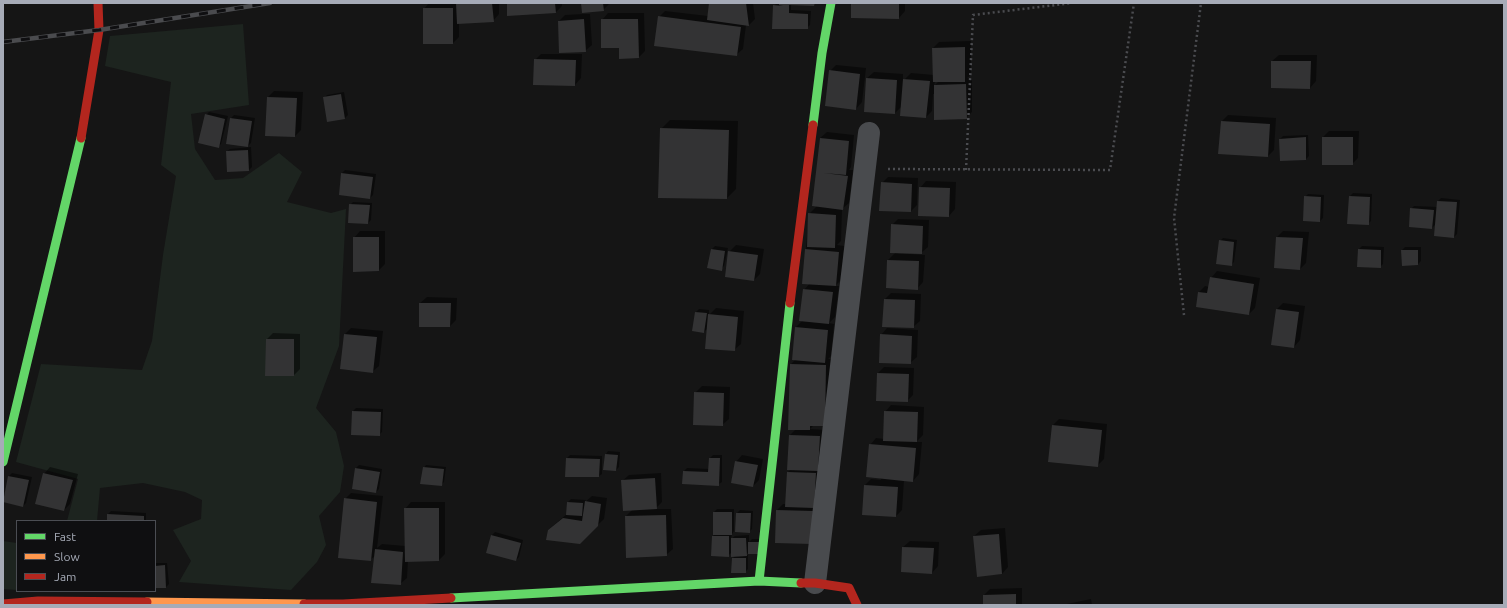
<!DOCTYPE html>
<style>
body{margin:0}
#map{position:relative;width:1507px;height:608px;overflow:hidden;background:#151515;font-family:Ubuntu,sans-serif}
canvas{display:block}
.frame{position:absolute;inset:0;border:4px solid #a6abb7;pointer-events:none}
.legend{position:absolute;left:16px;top:520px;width:140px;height:72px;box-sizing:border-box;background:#0f0f11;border:1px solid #4b4d53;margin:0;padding:5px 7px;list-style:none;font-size:12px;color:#a6abb7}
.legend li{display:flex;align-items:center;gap:8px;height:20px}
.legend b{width:20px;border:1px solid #4b4d53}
</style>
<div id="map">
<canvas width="1507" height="608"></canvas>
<div class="frame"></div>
<ul class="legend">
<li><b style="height:5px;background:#63d668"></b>Fast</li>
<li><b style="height:5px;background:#ff974d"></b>Slow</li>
<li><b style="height:5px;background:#b3261e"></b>Jam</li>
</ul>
</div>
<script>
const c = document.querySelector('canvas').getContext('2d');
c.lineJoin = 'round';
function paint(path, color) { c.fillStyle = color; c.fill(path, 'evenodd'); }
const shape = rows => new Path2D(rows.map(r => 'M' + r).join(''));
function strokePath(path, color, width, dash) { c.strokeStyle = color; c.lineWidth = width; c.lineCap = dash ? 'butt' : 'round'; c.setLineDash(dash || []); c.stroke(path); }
const green = shape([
 [243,24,249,105,191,114,195,149,215,180,243,178,279,153,302,172,287,202,331,213,346,209,339,346,316,408,336,432,344,466,340,492,319,516,326,545,317,562,291,590,179,582,191,561,173,530,201,519,202,500,185,492,143,483,100,488,97,521,67,521,78,479,16,462,41,364,142,370,152,341,163,255,176,176,161,165,171,82,105,66,110,36],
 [3,541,17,543,17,590,3,589]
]);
const shadow = shape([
 [429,3,499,3,499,14,493,21,459,23,459,37,453,43,424,9],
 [508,3,562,3,562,6,556,12],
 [582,3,609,4,603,10,583,12,583,14,590,14,592,45,585,51,560,52,559,21,565,15,583,14],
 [710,3,753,3,755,19,749,25,746,25,743,49,736,55,659,17,665,11,708,16],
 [777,3,816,3,814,5,791,4,791,10,811,11,810,25,807,28,774,6],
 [852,3,905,3,905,11,899,18],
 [608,13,644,13,645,51,639,57,620,47,602,20],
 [971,41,971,75,967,78,972,78,972,112,966,118,935,94,933,94,932,111,926,117,902,106,895,113,867,78,874,72,903,74,903,81,911,73,934,75,933,48,939,42],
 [935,81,939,81,934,86],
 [541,54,582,54,581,78,575,85,535,60],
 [1279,55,1317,55,1316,81,1310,88,1272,87,1272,61],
 [836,65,866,68,862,102,856,109,830,71],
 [274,91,303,92,301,130,295,136,268,97],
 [344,92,348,115,345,118,324,98,327,95],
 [209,112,228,116,221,144,218,147,206,115],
 [234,115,255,118,251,143,248,146,231,118],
 [1228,115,1276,118,1274,150,1268,156,1222,121],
 [670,120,738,121,736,189,727,198,661,129],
 [1329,131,1359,131,1358,158,1352,164,1323,164,1323,137],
 [827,132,854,135,851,167,849,170,853,170,849,203,842,209,841,241,837,245,844,246,842,279,835,286,839,286,835,317,829,323,834,324,831,356,828,359,832,359,831,419,814,425,810,429,826,430,818,536,777,510,783,504,787,504,788,472,791,469,790,435,796,429,791,364,796,359,796,327,803,320,804,290,810,283,803,283,809,214,817,206,820,138],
 [1308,135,1309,156,1306,159,1280,139,1283,136],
 [251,147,252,167,249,170,227,151,230,149],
 [345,170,376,174,373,195,370,198,340,194,342,173],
 [888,177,918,178,917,205,911,211,882,183],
 [926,181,956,182,955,209,949,216,920,188],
 [1353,193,1372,194,1371,221,1368,224,1350,196],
 [1308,194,1324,195,1323,218,1320,221,1305,197],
 [1441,198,1460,200,1457,234,1454,237,1436,224,1432,228,1411,209,1414,206,1438,207,1438,201],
 [353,202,372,203,371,220,368,223,349,222,350,205],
 [898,219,929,220,928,247,921,253,892,225],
 [360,231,385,231,385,264,379,270,354,271,354,238],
 [1283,231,1309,232,1306,263,1300,269,1275,267,1277,237],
 [1223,238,1237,240,1234,262,1231,265,1220,241],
 [736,245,764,249,760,274,754,280,729,252],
 [715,246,728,248,724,266,721,269,708,267,712,249],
 [1362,246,1384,247,1383,264,1380,267,1359,249],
 [1405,247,1421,247,1421,261,1418,264,1402,250],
 [895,253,925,255,923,282,917,289,888,260],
 [1217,271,1260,278,1255,308,1249,314,1199,292,1205,286,1209,287,1211,278],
 [891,293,921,294,920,321,913,327,885,299],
 [427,297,457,298,456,320,450,326,420,303],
 [1283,303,1305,306,1300,340,1294,347,1277,309],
 [716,308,744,311,741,344,734,350,708,328,704,332,696,312,699,309,709,310,709,315],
 [351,328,383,331,379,366,372,372,341,369,345,334],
 [887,328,918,330,917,357,910,363,881,335],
 [273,333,300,334,300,369,294,375,267,339],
 [884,367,914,368,913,395,907,401,877,400,878,373],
 [702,386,730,387,729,419,722,425,695,393],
 [891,405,924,407,923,435,916,442,922,442,919,474,913,481,904,480,902,510,896,516,865,485,871,479,881,480,870,445,876,438,884,439,885,412],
 [356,408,383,409,382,432,379,435,353,411],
 [1059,419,1107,424,1104,459,1097,466,1053,425],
 [608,451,620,452,619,467,616,470,606,454],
 [570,455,602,456,602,474,599,476,567,458],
 [713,455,722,455,722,482,719,484,684,471,687,468,709,469,710,458],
 [742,455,763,459,759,480,753,486,736,462],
 [359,465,382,469,379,489,376,492,356,468],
 [426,465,446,467,444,482,441,485,424,468],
 [50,467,78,474,70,504,64,510,44,474],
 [12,473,32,477,26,503,23,506,3,501,9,476],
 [661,473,662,502,655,509,671,509,673,549,666,555,626,516,632,510,622,481,629,475],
 [351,493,383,496,377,548,382,544,405,546,405,509,411,502,445,502,445,554,439,560,408,560,407,578,400,584,375,556,370,560,345,499],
 [592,496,607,498,604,519,579,543,548,530,567,514,568,502,571,499,586,500,585,502],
 [717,509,734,509,734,531,732,534,731,539,735,536,749,535,749,542,752,539,762,539,746,555,748,555,748,569,745,572,733,558,735,556,732,552,728,556,713,536,714,535,714,512],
 [740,510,753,511,752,529,749,532,737,513],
 [111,511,146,513,146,521,108,521,108,514],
 [1005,528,1008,567,1002,574,978,576,974,536,981,530],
 [495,532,523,540,519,557,516,560,487,552,492,535],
 [910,541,939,542,938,566,932,573,903,547],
 [155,563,167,563,169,584,166,587,155,587],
 [1022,588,1022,605,984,605,984,595,990,589],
 [1091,599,1092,605,1062,605],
 [631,604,631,605,604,605]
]);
const building = shape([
 [456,3,492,3,494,22,457,24],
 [507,3,555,3,556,13,507,16],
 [581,3,603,3,604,11,582,13],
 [709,3,746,3,749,26,707,20],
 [779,3,815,3,814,6,789,5,789,13,808,14,808,29,772,29,773,5,783,6,779,5],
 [851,3,899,3,899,19,851,18],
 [423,8,453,8,453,44,423,44],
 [658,16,741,27,737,56,654,46],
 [584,19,586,52,559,53,558,21],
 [601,19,638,19,639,58,619,59,619,48,601,48],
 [965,47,965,82,933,82,932,48],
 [534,59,576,60,575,86,533,85],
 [1271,61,1311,61,1310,89,1271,88],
 [829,70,860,74,856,110,825,106],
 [866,78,897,80,895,114,864,112],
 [903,79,930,81,926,118,900,116],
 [966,84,967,119,934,120,934,85],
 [341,94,345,119,327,122,323,97],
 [267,97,297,98,295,137,265,136],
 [205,114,225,119,219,148,198,143],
 [230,118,252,121,248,147,226,144],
 [1221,121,1270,124,1268,157,1218,154],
 [660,128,729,130,727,199,658,198],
 [1306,137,1306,160,1280,161,1279,139],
 [1322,137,1353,137,1353,165,1322,165],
 [820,138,849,141,846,175,824,173,848,176,843,210,812,206],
 [248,150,249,171,227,172,226,151],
 [341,173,373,177,370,199,339,195],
 [881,182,912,184,911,212,879,211],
 [919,187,950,188,949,217,918,216],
 [1304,196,1321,197,1320,222,1303,221],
 [1349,196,1370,197,1369,225,1347,224],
 [1437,201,1457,202,1454,238,1434,236],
 [349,204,370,205,368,224,348,223],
 [1410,208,1434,210,1432,229,1409,227],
 [808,213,836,215,835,248,807,247],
 [891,224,923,226,922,254,890,253],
 [353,237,379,237,379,271,353,272],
 [1276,237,1303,238,1300,270,1274,268],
 [1219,240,1234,242,1232,266,1216,264],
 [711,249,725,251,722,271,707,268],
 [805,249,839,252,836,286,802,284],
 [1358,249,1381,250,1381,268,1357,267],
 [1401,250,1418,250,1418,265,1402,266],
 [728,251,758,255,754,281,725,277],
 [887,260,919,261,918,290,886,288],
 [1210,277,1254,284,1249,315,1196,307,1198,292,1207,293],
 [803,289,833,292,829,324,799,321],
 [884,299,915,300,914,328,882,327],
 [419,303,451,303,450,327,419,327],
 [1276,309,1299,312,1294,348,1271,345],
 [695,312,707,313,704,333,692,331],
 [708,314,738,317,735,351,705,349],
 [795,327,828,330,825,363,792,360],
 [344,334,377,337,373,373,340,369],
 [880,334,912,336,911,364,879,363],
 [266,339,294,339,294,376,265,376],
 [790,364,826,365,825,426,810,426,810,430,788,430],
 [877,373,909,374,908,402,876,401],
 [694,392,724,393,723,426,693,425],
 [352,411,381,412,380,436,351,435],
 [884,411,918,412,917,442,883,441],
 [1052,425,1102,430,1098,467,1048,462],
 [789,435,820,436,818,471,787,470],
 [869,444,916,448,913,482,866,477],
 [605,454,618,455,616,471,603,470],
 [566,458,600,459,599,477,565,477],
 [709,458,720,458,719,486,682,484,683,471,708,472],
 [735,461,758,465,753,487,731,483],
 [423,467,444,469,442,486,420,484],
 [355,468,380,472,376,493,352,489],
 [787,472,816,473,814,508,785,507],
 [43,473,73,480,64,511,35,504],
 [8,476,29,480,23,507,3,502],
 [655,478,657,509,623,511,621,480],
 [864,485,898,487,896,517,862,515],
 [344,498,377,502,371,561,338,558],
 [585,501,601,504,598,526,580,544,546,540,548,530,563,518,582,521],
 [567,502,583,503,582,516,566,515],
 [404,508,439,508,439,561,405,562],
 [776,510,813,511,812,544,775,543],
 [713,512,732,512,732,535,713,535],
 [736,513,751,513,750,533,735,532],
 [107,514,144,516,144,521,107,521],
 [666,515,667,556,626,558,625,516],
 [999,534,1002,574,977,577,973,536],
 [491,535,521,543,516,561,486,553],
 [712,536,729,536,729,557,711,556],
 [731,538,746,538,747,556,731,557],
 [748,542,759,542,759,554,748,554],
 [902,547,934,548,932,574,901,572],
 [375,549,403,552,401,585,371,583],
 [732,558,746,558,746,573,731,573],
 [165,565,166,588,155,588,155,566],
 [1016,594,1016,605,983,605,983,595]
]);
const path = shape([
 [888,169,1110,170,1134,3],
 [966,170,973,15,1072,3],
 [1184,315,1174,218,1201,3]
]);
const street = shape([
 [815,583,869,133]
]);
const fast = shape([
 [813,125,822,53,831,3],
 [3,462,81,138],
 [759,581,790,303],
 [451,598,759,581,801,583]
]);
const slow = shape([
 [147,602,304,604]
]);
const jam = shape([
 [81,138,99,30,98,3],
 [790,303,813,125],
 [801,583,815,583,849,588,857,605],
 [3,604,38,601,147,602],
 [304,604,343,604,451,598]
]);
const rail = shape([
 [3,42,99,30,270,3]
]);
paint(green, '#1d241f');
paint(shadow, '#0007');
paint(building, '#333334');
strokePath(path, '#4b4c50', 2.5, [2, 3]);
strokePath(street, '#494b4e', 22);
strokePath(fast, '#63d668', 9);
strokePath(slow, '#ff974d', 9);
strokePath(jam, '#b3261e', 9);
strokePath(rail, '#4a4b4e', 4.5);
strokePath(rail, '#0f0f11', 3, [9]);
</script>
